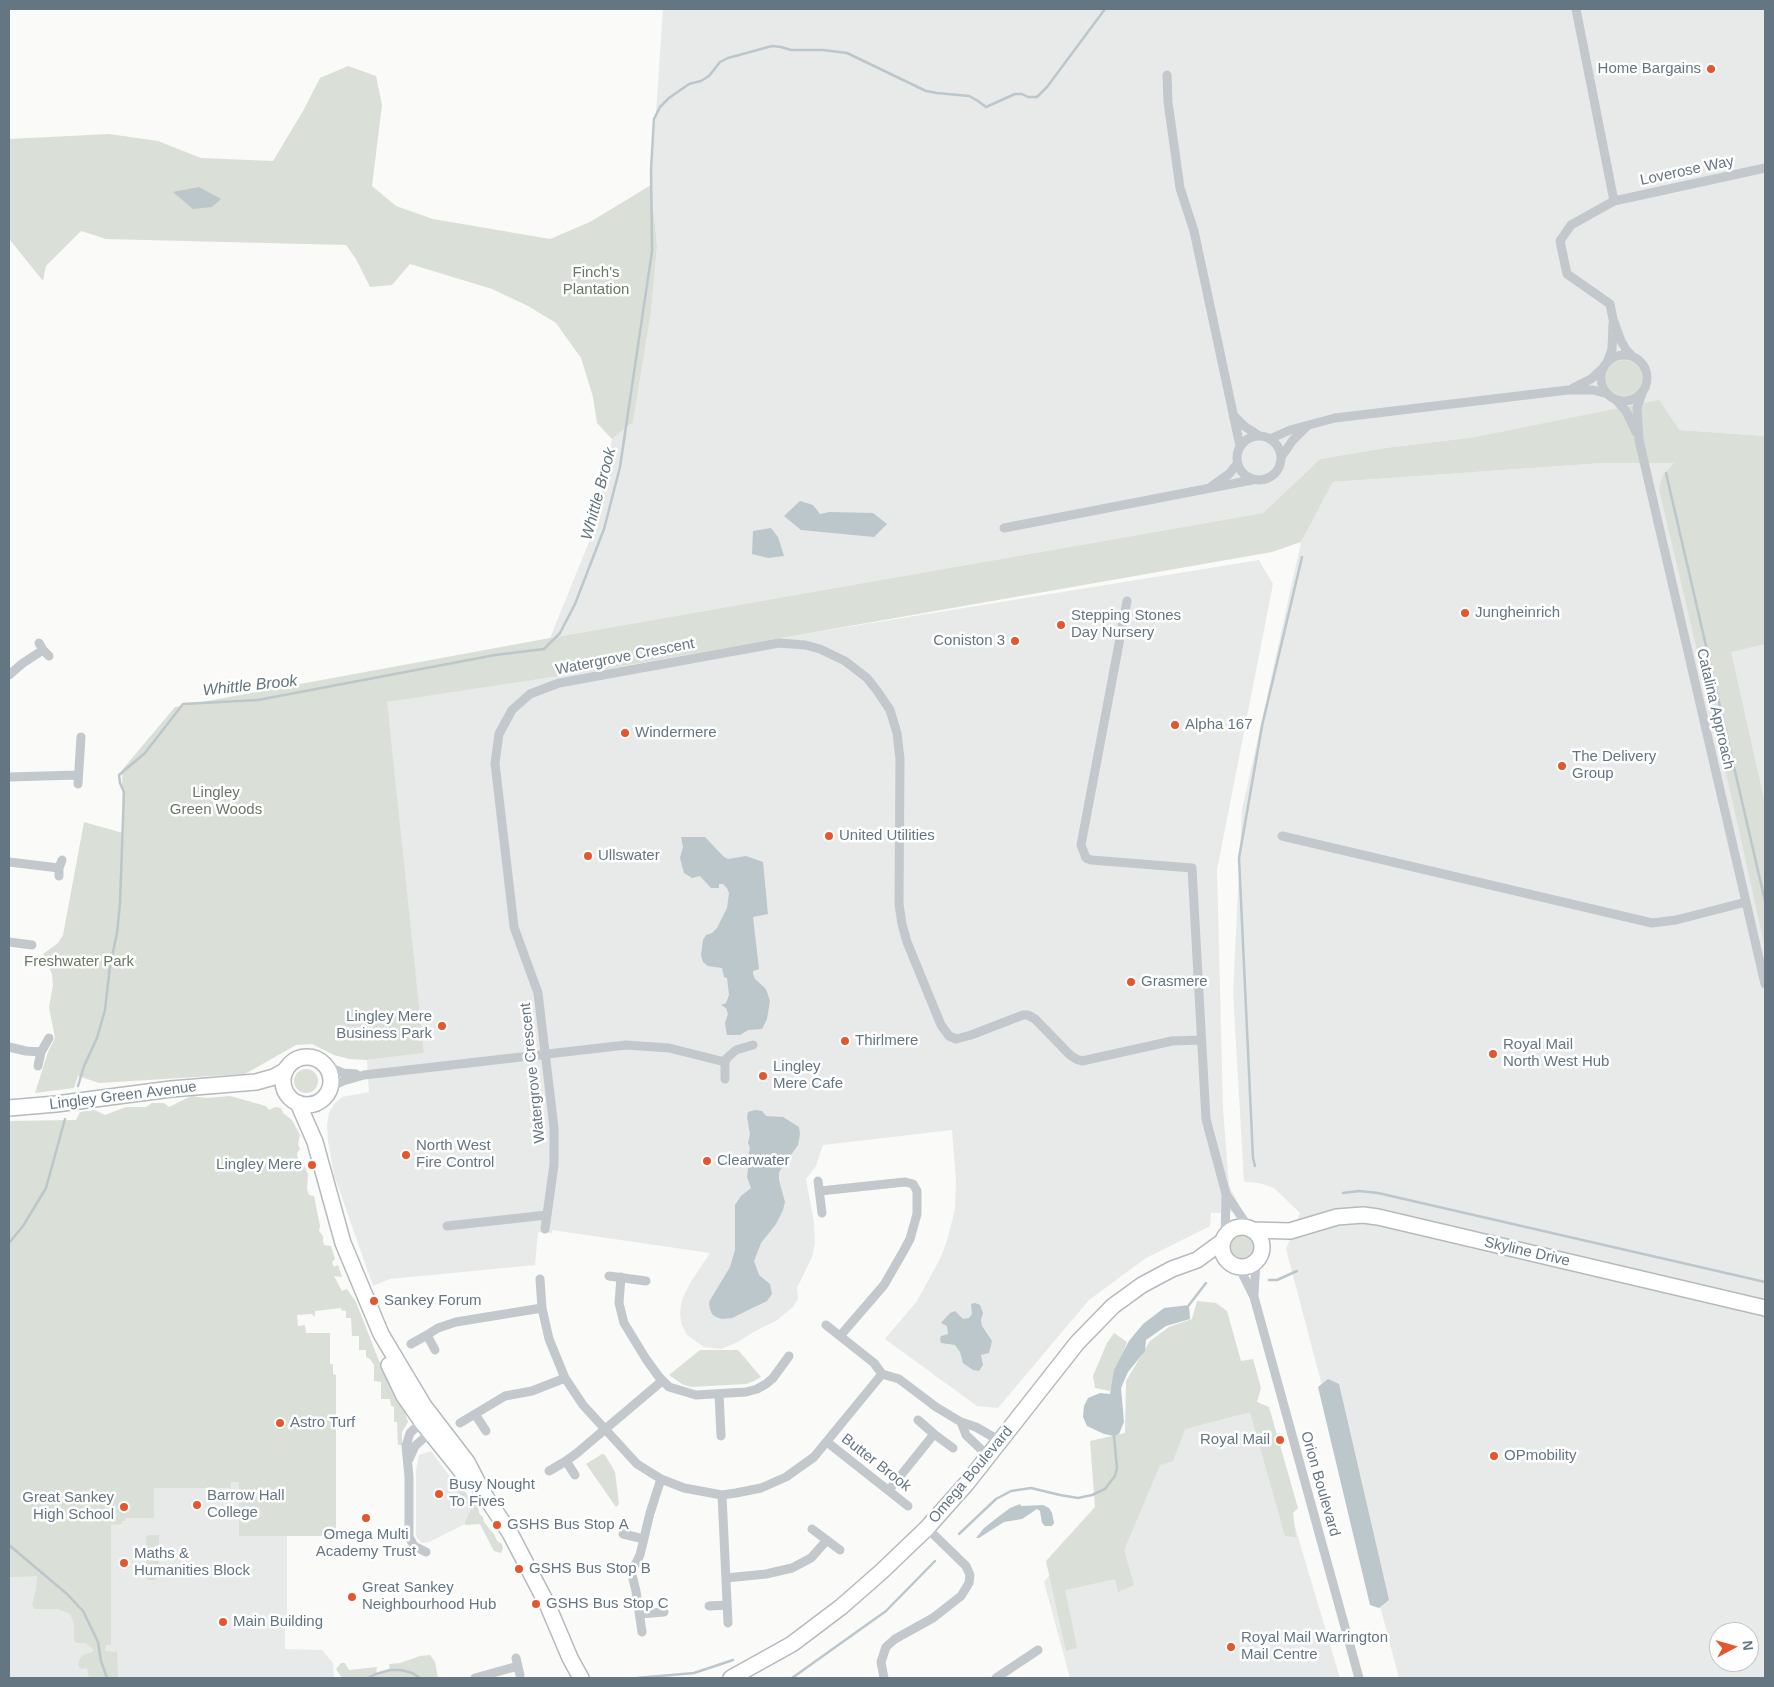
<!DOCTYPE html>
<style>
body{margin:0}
#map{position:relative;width:1774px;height:1687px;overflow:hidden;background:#fafaf8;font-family:Helvetica,sans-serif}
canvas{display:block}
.frame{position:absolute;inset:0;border:10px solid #657683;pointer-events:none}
.north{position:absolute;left:1709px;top:1622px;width:50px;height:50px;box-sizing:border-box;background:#fff;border:1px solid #c1c8cd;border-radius:50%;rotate:84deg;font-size:14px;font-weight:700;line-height:20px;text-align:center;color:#657683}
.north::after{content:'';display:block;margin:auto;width:18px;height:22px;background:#e4572e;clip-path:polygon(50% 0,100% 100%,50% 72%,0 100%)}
</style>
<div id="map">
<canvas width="1774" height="1687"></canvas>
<div class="frame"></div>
<div class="north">N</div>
</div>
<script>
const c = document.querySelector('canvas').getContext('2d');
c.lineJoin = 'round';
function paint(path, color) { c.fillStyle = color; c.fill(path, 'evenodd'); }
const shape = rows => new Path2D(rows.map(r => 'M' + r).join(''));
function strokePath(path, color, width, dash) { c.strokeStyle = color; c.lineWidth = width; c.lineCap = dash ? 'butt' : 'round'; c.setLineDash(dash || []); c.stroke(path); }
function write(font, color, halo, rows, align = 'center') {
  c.font = font + ' Helvetica,sans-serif'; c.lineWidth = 5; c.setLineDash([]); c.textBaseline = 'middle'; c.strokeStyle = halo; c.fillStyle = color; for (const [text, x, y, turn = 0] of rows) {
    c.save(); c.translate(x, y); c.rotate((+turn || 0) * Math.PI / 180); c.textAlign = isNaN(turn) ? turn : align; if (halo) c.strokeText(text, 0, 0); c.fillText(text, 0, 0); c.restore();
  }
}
const built = shape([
 [663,9,1765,9,1765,436,1679,430,1476,437,1385,448,1320,459,1263,513,550,638,593,532,612,439,633,422,651,312,657,246,651,185],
 [1603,463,1677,463,1765,468,1765,1678,1399,1678,1286,1249,1300,1213,1274,1188,1259,1183,1244,1182,1233,992,1242,810,1301,542,1333,482],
 [1719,1632,1749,1632,1749,1662,1719,1662],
 [1259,560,1273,584,1217,870,1223,1108,1229,1185,1241,1209,1227,1213,1211,1213,1210,1226,1146,1258,1089,1300,998,1408,977,1406,885,1339,917,1301,941,1257,948,1237,955,1209,956,1180,952,1130,823,1145,816,1166,806,1179,814,1222,815,1244,812,1257,797,1288,798,1299,793,1307,776,1321,757,1330,736,1343,721,1349,704,1347,687,1335,681,1323,680,1312,682,1300,690,1283,710,1253,552,1230,552,1233,538,1232,535,1265,390,1279,373,1286,334,1175,328,1141,327,1125,329,1113,334,1104,342,1097,369,1092,367,1060,424,1053,386,702],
 [9,1341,231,1481,239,1482,239,1536,287,1536,287,1616,289,1619,289,1626,285,1626,285,1649,322,1650,333,1663,334,1678,9,1678],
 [1253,1397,1262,1416,1340,1678,1070,1678,1044,1582,1167,1423],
 [431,1451,473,1508,467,1523,429,1542,422,1543,417,1538,416,1534,416,1470,419,1455]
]);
const green = shape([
 [348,66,376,76,382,105,372,186,396,206,433,219,550,239,590,222,651,185,657,246,651,312,633,422,612,439,597,423,593,397,581,358,556,323,528,306,492,289,410,264,392,285,370,287,356,259,346,245,106,239,81,231,46,266,43,281,10,240,9,139,109,134,158,141,201,158,273,161,303,111,320,78],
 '1606 378a18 18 0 1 1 36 0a18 18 0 1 1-36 0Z',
 [1659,400,1679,430,1765,436,1765,644,1731,652,1765,804,1765,948,1733,803,1659,489,1662,477,1674,463,1603,463,1333,482,1301,542,1272,552,604,669,387,702,424,1053,367,1060,349,1059,334,1055,312,1044,296,1045,245,1074,99,1083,78,1076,74,1088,35,1093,48,1052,55,1038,49,1007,53,985,52,974,43,954,58,943,63,935,84,822,123,833,122,770,175,707,550,638,1263,513,1320,459,1385,448,1476,437],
 '294 1081a12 12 0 1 1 24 0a12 12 0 1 1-24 0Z',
 [191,1096,206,1098,230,1096,266,1106,269,1110,275,1107,281,1108,283,1113,292,1120,300,1135,298,1144,300,1149,297,1153,298,1160,303,1163,308,1174,307,1189,309,1195,314,1196,320,1226,319,1231,323,1236,323,1241,324,1245,331,1246,335,1259,332,1262,334,1267,338,1265,342,1277,334,1276,342,1291,347,1289,356,1302,381,1366,405,1412,408,1422,402,1432,402,1445,398,1445,397,1422,394,1422,394,1407,391,1406,390,1399,381,1399,381,1382,374,1381,374,1365,370,1359,366,1357,366,1350,359,1350,359,1336,352,1336,351,1318,346,1318,346,1311,341,1310,341,1308,315,1311,315,1317,312,1314,297,1315,298,1326,305,1325,306,1333,330,1333,330,1364,333,1364,333,1374,336,1375,336,1536,239,1536,239,1482,231,1482,231,1488,154,1488,154,1518,125,1518,125,1521,122,1521,122,1524,111,1525,111,1645,106,1645,105,1651,117,1652,118,1678,89,1678,87,1668,81,1669,78,1665,79,1661,81,1657,85,1654,91,1653,94,1650,86,1643,77,1643,74,1640,74,1623,70,1614,58,1609,35,1609,32,1605,36,1590,37,1576,9,1577,9,1121,76,1120,80,1112,95,1110,105,1115,126,1107,146,1107,152,1103,164,1103,169,1107],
 '1228 1246a13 13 0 1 1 26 0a13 13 0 1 1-26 0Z',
 [1197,1301,1216,1303,1227,1311,1241,1361,1253,1359,1261,1388,1257,1402,1269,1407,1298,1508,1293,1513,1296,1537,1285,1536,1250,1412,1185,1429,1173,1461,1160,1465,1124,1550,1134,1585,1118,1592,1115,1579,1065,1590,1077,1648,1066,1651,1046,1561,1095,1507,1090,1441,1125,1433,1126,1381,1150,1341,1169,1327,1192,1319],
 [1114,1333,1127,1342,1110,1391,1095,1388,1093,1376,1107,1343],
 [700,1350,738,1350,761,1377,754,1381,746,1384,691,1387,682,1384,669,1375],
 [602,1454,605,1455,615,1472,619,1504,616,1507,586,1464],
 [457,1484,461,1485,468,1496,471,1497,479,1510,479,1513,483,1517,484,1522,494,1534,497,1541,502,1544,503,1548,501,1553,494,1551,480,1524,465,1525,465,1522,471,1509,465,1503,456,1487],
 [148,1535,159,1535,159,1573,156,1577,156,1580,147,1580,146,1537],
 [430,1655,435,1662,438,1678,342,1678,336,1669,341,1663,345,1663,349,1670,377,1667,376,1673,390,1670,389,1664,400,1663,420,1656]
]);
const water = shape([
 [199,187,221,199,212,207,193,209,173,192],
 [800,501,813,505,820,514,829,512,873,513,887,524,874,537,801,530,784,516],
 [771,528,778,537,784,556,768,558,752,554,753,531],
 [681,837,705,837,724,857,728,859,746,856,763,862,768,914,753,917,759,969,753,971,753,974,755,979,766,989,770,1001,767,1019,762,1029,748,1030,740,1035,727,1035,725,1023,728,1014,726,1008,721,1005,726,1003,729,995,727,978,724,977,722,968,708,966,703,962,701,955,703,940,706,935,712,933,717,928,727,908,729,893,727,888,723,884,719,884,719,888,711,888,700,876,692,878,684,873,680,858,683,847],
 [755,1110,762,1111,766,1116,783,1117,799,1127,800,1134,798,1145,779,1172,779,1180,785,1202,783,1210,776,1224,761,1243,754,1261,759,1275,770,1284,772,1294,767,1301,732,1318,722,1319,716,1317,712,1314,710,1309,709,1302,730,1267,735,1250,735,1205,741,1196,751,1188,747,1177,749,1160,748,1157,750,1148,748,1143,750,1134,747,1117,748,1112],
 [975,1303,980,1305,983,1313,981,1320,982,1326,992,1341,989,1353,981,1355,983,1365,979,1371,973,1370,963,1363,960,1352,955,1345,941,1343,940,1339,941,1336,948,1334,947,1326,941,1323,950,1313,955,1311,963,1319,969,1318,972,1314,971,1304],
 [1189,1305,1190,1319,1166,1326,1146,1340,1145,1351,1128,1372,1121,1388,1124,1422,1119,1434,1114,1436,1104,1434,1087,1426,1083,1417,1084,1406,1088,1398,1100,1393,1110,1394,1114,1370,1129,1341,1143,1324,1164,1308],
 [1328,1379,1339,1384,1389,1600,1379,1608,1370,1605,1318,1387],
 [1020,1504,1021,1506,1043,1505,1049,1508,1052,1513,1054,1523,1052,1526,1045,1526,1042,1523,1040,1511,1037,1509,1022,1519,1004,1522,979,1538,976,1538,984,1528,998,1517,1010,1508]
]);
const stream = shape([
 [1666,473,1765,901],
 [78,1086,84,1066,97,1038,105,1010,110,966,117,933,120,903,124,792,120,783,119,775,145,753,183,704,258,700,495,655,544,649,560,633,575,604,604,529,620,467,652,251,651,170,654,119,660,107,669,98,689,84,701,81,709,76,720,62,728,58,772,46,781,47,791,50,823,50,847,53,926,91,937,93,969,96,978,101,986,107,1015,94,1022,94,1028,97,1037,97,1047,87,1105,9],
 [1255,1166,1253,1158,1239,858,1262,726,1302,557],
 [1343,1193,1359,1191,1378,1193,1765,1282],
 [9,1243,23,1226,46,1188,65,1119],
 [1269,1280,1277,1280,1297,1271],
 [1189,1305,1206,1283],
 [959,1534,996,1499,1011,1491,1031,1488,1060,1495,1078,1498,1092,1495,1105,1489,1115,1476,1117,1468,1114,1436],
 [9,1545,67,1594,83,1611,98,1642,101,1661,107,1678],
 [368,1678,376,1674,390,1670,401,1670,412,1673,420,1678],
 [637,1678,694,1673,733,1660],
 [792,1678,886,1611,935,1561]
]);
const minor = shape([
 [1576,9,1614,201],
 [1167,75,1168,102,1180,188,1194,231,1240,446],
 '1601 378a23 23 0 1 1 46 0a23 23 0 1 1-46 0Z',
 [1632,356,1627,351,1621,341,1613,319,1610,304,1567,274,1560,241,1571,225,1614,201,1765,168],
 [1607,363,1612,349,1613,324],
 [1573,388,1591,379,1603,368],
 [1642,393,1637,408,1639,440,1765,984],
 [1615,399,1626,411,1636,432],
 [1234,416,1244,426,1258,435],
 '1237 458a22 22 0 1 1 44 0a22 22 0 1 1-44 0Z',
 [1270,439,1290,430,1335,418,1568,390,1593,390,1608,394],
 [1281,457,1293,440,1307,426],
 [1212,486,1229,474,1237,464],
 [1004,528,1252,480],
 [1127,601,1081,845,1086,858,1091,860,1192,868,1206,1119,1226,1194,1249,1228],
 [39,643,43,650,49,656],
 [9,675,23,663,43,650],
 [9,777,78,775],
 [78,784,81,737],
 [1282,836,1652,923,1676,920,1746,902],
 [9,862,59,868],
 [59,876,59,868,62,860],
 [9,942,32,945],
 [9,1047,26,1051,41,1052],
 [325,1065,343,1073,356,1074],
 [38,1066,41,1052,49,1038],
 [725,1079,725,1062,727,1058,736,1050,753,1045],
 [328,1093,333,1086,343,1081,364,1075,626,1045,669,1048,725,1062],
 [818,1181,822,1213],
 [820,1191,905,1182,913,1184,917,1191,917,1214,910,1239,903,1252,884,1285,840,1336],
 [447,1226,547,1215],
 [545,1229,554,1165,554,1128,538,993,514,927,495,763,499,734,512,710,530,694,559,683,779,643,805,645,820,649,845,661,867,678,878,692,890,710,897,733,900,759,899,904,902,924,907,942,941,1025,949,1036,956,1039,971,1035,1023,1015,1028,1015,1035,1019,1070,1055,1076,1059,1082,1061,1172,1041,1201,1040],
 [1225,1238,1226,1196],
 [1239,1267,1254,1297,1359,1678],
 [609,1276,646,1281],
 [621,1277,619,1303,624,1323,646,1359,659,1377,669,1387,696,1395,746,1392,757,1389,766,1384,773,1378,789,1356],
 [540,1279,542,1308,549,1339,565,1378,583,1405,637,1464,661,1479,684,1488,722,1495,736,1493,761,1488,786,1477,814,1457,882,1374,899,1379,936,1407,961,1422,976,1427,1000,1441],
 [1254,1294,1256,1262],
 [826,1325,874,1363,882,1374],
 [427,1335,438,1328,456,1322,542,1308],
 [411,1344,427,1335,435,1350],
 [719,1394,721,1436],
 [475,1414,486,1431],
 [424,1420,410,1433,406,1446,409,1477,409,1537,414,1546,426,1552],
 [918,1420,934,1434],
 [961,1422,966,1435,988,1456],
 [460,1423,505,1396,532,1391,565,1378],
 [827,1442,908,1506],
 [409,1459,415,1446,434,1429],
 [549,1471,566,1461],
 [575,1475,566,1461,577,1453,662,1381],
 [889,1490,934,1434,953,1448],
 [722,1495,728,1623],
 [812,1529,840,1550],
 [623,1534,644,1539],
 [726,1578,766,1574,792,1568,811,1558,827,1540],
 [709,1606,727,1605],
 [640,1614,664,1612],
 [642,1632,636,1591,632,1575,633,1569,640,1555,650,1513,661,1479],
 [516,1658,520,1675],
 [475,1678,518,1666],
 [884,1678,881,1662,886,1647,895,1639,933,1618,961,1596,969,1583,970,1575,966,1566,927,1528],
 [996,1678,1038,1650]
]);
const primary = shape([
 '283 1081a24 24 0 1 1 48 0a24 24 0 1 1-48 0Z',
 [298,1103,315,1142,343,1243,381,1334,424,1406,467,1462,483,1493,510,1533,548,1606,570,1658,581,1678],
 [9,1108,56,1104,171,1089,256,1082,274,1077,286,1070],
 '1222 1247a20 20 0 1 1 40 0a20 20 0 1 1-40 0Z',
 [1252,1230,1290,1231,1337,1217,1363,1215,1378,1217,1765,1308],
 [389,1365,404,1396,422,1422,463,1473,472,1482],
 [731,1678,792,1644,841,1607,881,1572,927,1528,967,1483,1077,1343,1113,1306,1142,1285,1172,1269,1197,1260,1223,1241]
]);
const markers = [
 [1711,69,5,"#e4572e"],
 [1465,613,5,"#e4572e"],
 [1061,625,5,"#e4572e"],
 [1015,641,5,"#e4572e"],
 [1175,725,5,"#e4572e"],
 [625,733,5,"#e4572e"],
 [1562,766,5,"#e4572e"],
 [829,836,5,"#e4572e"],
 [588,856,5,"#e4572e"],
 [1131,982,5,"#e4572e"],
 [442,1026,5,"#e4572e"],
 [845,1041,5,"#e4572e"],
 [1493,1054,5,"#e4572e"],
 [763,1076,5,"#e4572e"],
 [406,1155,5,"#e4572e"],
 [707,1161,5,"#e4572e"],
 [312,1165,5,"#e4572e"],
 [374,1301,5,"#e4572e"],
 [280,1423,5,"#e4572e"],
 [1280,1440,5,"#e4572e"],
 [1494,1456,5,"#e4572e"],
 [439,1494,5,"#e4572e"],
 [197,1505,5,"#e4572e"],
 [124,1507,5,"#e4572e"],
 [366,1518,5,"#e4572e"],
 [497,1525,5,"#e4572e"],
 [124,1563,5,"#e4572e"],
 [519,1569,5,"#e4572e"],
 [352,1597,5,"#e4572e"],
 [536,1604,5,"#e4572e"],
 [223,1622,5,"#e4572e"],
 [1231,1647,5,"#e4572e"]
];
const poiNames = [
 ["Home Bargains",1701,69,"right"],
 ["Jungheinrich",1475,613],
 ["Stepping Stones",1071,616],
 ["Day Nursery",1071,633],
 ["Coniston 3",1005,641,"right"],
 ["Alpha 167",1185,725],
 ["Windermere",635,733],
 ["The Delivery",1572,757],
 ["Group",1572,774],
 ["United Utilities",839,836],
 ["Ullswater",598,856],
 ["Grasmere",1141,982],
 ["Lingley Mere",432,1017,"right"],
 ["Business Park",432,1034,"right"],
 ["Thirlmere",855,1041],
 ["Royal Mail",1503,1045],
 ["North West Hub",1503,1062],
 ["Lingley",773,1067],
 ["Mere Cafe",773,1084],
 ["North West",416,1146],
 ["Fire Control",416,1163],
 ["Clearwater",717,1161],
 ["Lingley Mere",302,1165,"right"],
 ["Sankey Forum",384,1301],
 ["Astro Turf",290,1423],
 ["Royal Mail",1270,1440,"right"],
 ["OPmobility",1504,1456],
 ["Busy Nought",449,1485],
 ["To Fives",449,1502],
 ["Barrow Hall",207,1496],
 ["College",207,1513],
 ["Great Sankey",114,1498,"right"],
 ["High School",114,1515,"right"],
 ["GSHS Bus Stop A",507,1525],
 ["Omega Multi",366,1535,"center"],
 ["Academy Trust",366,1552,"center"],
 ["Maths &",134,1554],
 ["Humanities Block",134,1571],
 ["GSHS Bus Stop B",529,1569],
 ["Great Sankey",362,1588],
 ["Neighbourhood Hub",362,1605],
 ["GSHS Bus Stop C",546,1604],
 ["Main Building",233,1622],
 ["Royal Mail Warrington",1241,1638],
 ["Mail Centre",1241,1655]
];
const streetNames = [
 ["Loverose Way",1687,171,-12],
 ["Watergrove Crescent",625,657,-11],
 ["Catalina Approach",1715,709,77],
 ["Watergrove Crescent",533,1073,-96],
 ["Lingley Green Avenue",123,1096,-7],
 ["Skyline Drive",1527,1252,13],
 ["Butter Brook",876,1463,38],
 ["Omega Boulevard",971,1475,-50],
 ["Orion Boulevard",1320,1484,74]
];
const parkNames = [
 ["Finch's",596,273],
 ["Plantation",596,290],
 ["Lingley",216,793],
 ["Green Woods",216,810],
 ["Freshwater Park",79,962]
];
const waterNames = [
 ["Whittle Brook",599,494,-75],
 ["Whittle Brook",250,686,-6]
];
paint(built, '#e8e9e9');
paint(green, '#dadfd7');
paint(water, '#bbc7cb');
strokePath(stream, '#bbc7cb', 2.5);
strokePath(primary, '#b5babe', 18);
strokePath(minor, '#c3c8cc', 9);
strokePath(primary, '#fff', 15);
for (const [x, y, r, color] of markers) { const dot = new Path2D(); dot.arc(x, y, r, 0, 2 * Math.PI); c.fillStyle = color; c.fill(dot); strokePath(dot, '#fff', 2); }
write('15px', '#657683', '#fff', poiNames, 'left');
write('15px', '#657683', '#fff', streetNames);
write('15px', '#687a64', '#fff', parkNames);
write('italic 16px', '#60757c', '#fff', waterNames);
</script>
